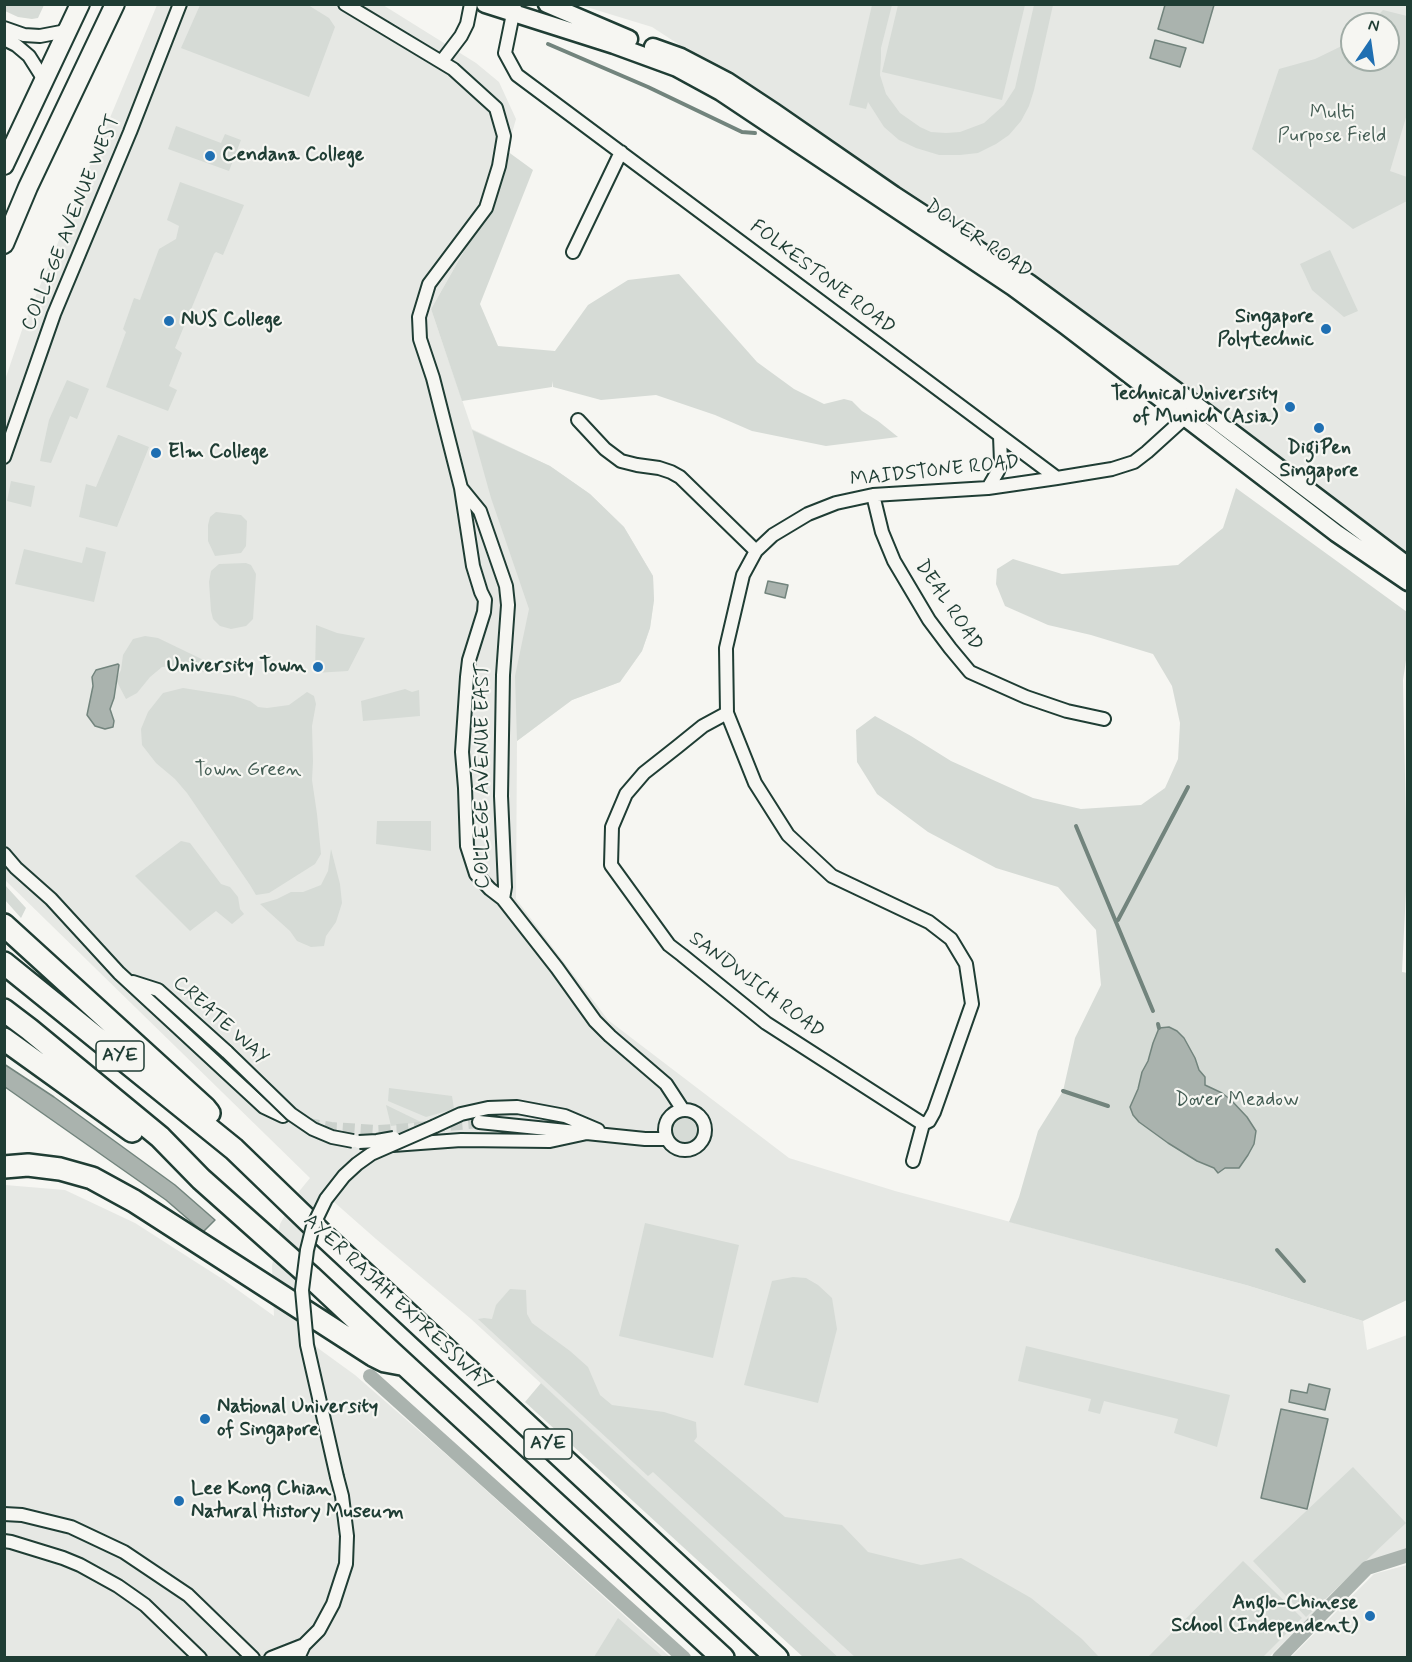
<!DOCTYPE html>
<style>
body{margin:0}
#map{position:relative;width:1412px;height:1662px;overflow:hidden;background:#f6f6f2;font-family:Mynerve,sans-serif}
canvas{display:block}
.frame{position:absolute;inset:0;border:6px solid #1f3d34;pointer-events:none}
.north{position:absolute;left:1340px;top:12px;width:60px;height:60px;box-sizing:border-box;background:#f6f6f2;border:2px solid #a0aca6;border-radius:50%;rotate:13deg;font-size:16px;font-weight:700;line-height:24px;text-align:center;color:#1f3d34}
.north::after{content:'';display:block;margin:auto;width:21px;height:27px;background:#1f6fb2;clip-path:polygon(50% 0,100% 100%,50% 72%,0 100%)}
</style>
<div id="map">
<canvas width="1412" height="1662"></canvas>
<div class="frame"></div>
<div class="north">N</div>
</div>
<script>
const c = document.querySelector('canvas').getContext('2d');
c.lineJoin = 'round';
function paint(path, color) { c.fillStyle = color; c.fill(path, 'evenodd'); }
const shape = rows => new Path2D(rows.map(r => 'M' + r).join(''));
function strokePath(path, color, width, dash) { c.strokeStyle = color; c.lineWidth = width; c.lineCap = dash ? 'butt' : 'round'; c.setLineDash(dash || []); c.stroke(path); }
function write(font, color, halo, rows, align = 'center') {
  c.font = font + ' Mynerve,sans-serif'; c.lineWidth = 4.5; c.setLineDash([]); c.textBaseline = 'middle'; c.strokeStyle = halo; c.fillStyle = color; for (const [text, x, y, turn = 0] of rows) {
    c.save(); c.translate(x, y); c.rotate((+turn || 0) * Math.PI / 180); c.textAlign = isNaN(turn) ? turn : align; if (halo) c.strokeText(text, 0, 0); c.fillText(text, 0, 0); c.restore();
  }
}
const built = shape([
 [157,5,383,5,476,63,499,82,516,119,493,200,431,309,472,429,550,466,590,494,624,527,653,576,654,600,650,628,642,651,620,682,572,700,517,741,516,899,608,1020,789,1158,895,1191,1246,1285,1363,1321,1367,1350,1407,1335,1407,1550,1369,1560,1269,1657,838,1657,471,1319,376,1239,334,1202,323,1219,315,1255,310,1297,315,1346,355,1375,456,1463,670,1657,5,1658,5,1185,65,1190,135,1223,224,1280,274,1316,272,1266,280,1224,297,1194,310,1178,5,880,5,380,24,324],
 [580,5,1407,5,1407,558,1206,410,1006,257,652,27],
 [1352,24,1388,24,1388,60,1352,60],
 [1407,1565,1407,1657,1291,1657,1374,1574]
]);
const green = shape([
 [5,4,44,4,44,5,38,18,32,19,18,17,5,11],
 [200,5,308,5,329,18,335,27,309,97,181,48],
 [872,5,892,5,881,48,881,58,880,75,886,94,900,113,920,127,931,132,946,133,960,132,984,123,1004,105,1015,88,1034,5,1053,5,1034,90,1029,106,1021,121,1009,135,996,144,978,153,960,155,939,155,916,148,899,140,884,127,868,102,866,109,849,105],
 [898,5,1025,5,1002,100,882,72],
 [1383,10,1407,16,1407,114,1390,171,1407,177,1407,201,1353,229,1252,149,1279,69,1315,59,1352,41,1352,60,1388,60,1388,24,1370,24],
 [176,126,221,143,225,134,241,140,229,171,168,149],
 [507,151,533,170,480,304,498,346,555,351,588,305,628,280,679,274,757,362,794,389,824,404,844,399,852,401,862,411,878,421,898,437,826,446,752,431,715,415,656,395,601,400,553,387,553,381,552,387,462,401,431,309,493,200],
 [180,182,244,205,223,255,216,252,214,254,175,348,182,353,169,386,177,390,168,411,106,387,126,332,123,329,134,298,140,300,159,249,176,239,179,226,167,220],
 [1330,250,1358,311,1344,317,1312,290,1300,264],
 [67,380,89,389,77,419,70,416,51,463,40,461,49,420],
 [472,430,550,466,590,494,624,527,653,576,654,600,650,628,642,651,620,682,572,700,517,741,515,676,529,609,491,498],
 [118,435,119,435,149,447,117,527,79,517,86,484,96,487],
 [11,481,35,486,31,507,7,501],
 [1236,488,1407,612,1408,647,1403,680,1407,871,1402,972,1408,973,1407,1300,1363,1321,1246,1285,1009,1222,1019,1197,1038,1131,1063,1091,1075,1038,1101,985,1096,930,1058,887,996,868,928,832,877,794,857,762,856,730,875,716,911,736,951,761,1033,798,1081,809,1141,805,1165,788,1178,759,1180,723,1172,686,1153,654,1091,635,1048,625,1005,606,996,584,997,569,1013,559,1062,574,1178,565,1223,528],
 [216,512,241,515,247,521,246,546,241,553,215,556,208,541,208,525,210,517],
 [86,547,106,552,94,602,15,584,24,549,82,563],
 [246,563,251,565,256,574,253,619,246,626,231,629,220,626,213,619,211,611,209,582,211,571,219,564],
 [316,625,337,633,365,638,348,671,315,673],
 [145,636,158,638,216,666,212,674,190,668,177,666,162,667,150,677,137,693,126,699,116,680,121,670,123,655,133,639],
 [183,688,234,696,250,701,258,707,267,708,289,705,307,692,314,696,316,704,312,726,313,762,312,780,317,814,321,854,315,864,269,893,256,895,250,885,187,793,175,779,156,763,142,745,141,729,148,712,163,693],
 [405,689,412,692,419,690,420,716,363,721,361,701],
 [377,821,431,821,431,851,376,844],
 [181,841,190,843,221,884,230,887,238,897,240,909,244,914,232,924,216,911,190,931,135,876],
 [331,849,340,884,342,903,336,922,326,936,324,946,311,947,297,941,290,931,260,904,277,899,291,892,303,892,321,885,328,871],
 [5,885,26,908,21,918,5,900],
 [389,1088,452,1096,454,1109,426,1117,388,1101],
 [386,1105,419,1121,421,1122,391,1126],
 '671 1130a14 14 0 1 1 28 0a14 14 0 1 1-28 0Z',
 [645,1223,739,1245,713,1358,619,1336],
 [793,1277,806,1278,818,1285,832,1298,837,1329,818,1403,744,1385,772,1281],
 [510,1289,526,1290,527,1314,532,1323,570,1351,588,1367,600,1395,612,1405,664,1412,696,1422,697,1437,694,1441,785,1517,842,1525,868,1552,921,1565,961,1558,1031,1598,1082,1639,1099,1657,855,1657,653,1472,648,1476,478,1319,484,1318,492,1319,496,1305],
 [1026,1346,1230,1395,1217,1447,1174,1433,1178,1419,1104,1401,1100,1414,1088,1411,1091,1399,1018,1381],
 [541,1383,838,1657,803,1657,525,1402],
 [1353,1467,1406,1523,1306,1617,1253,1561],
 [1243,1561,1302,1618,1263,1657,1148,1657],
 [618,1618,663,1657,594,1657]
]);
const water = shape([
 [1165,5,1214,5,1203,43,1158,29,1165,5],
 [1155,40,1186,48,1180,67,1150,58,1155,40],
 [768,581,788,585,785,598,765,593,768,581],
 [118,664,119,665,114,698,110,709,114,721,113,727,105,729,95,726,87,715,93,686,92,677,96,670,118,664],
 [1169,1027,1177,1031,1184,1038,1195,1058,1199,1070,1205,1077,1205,1085,1222,1093,1231,1100,1247,1117,1256,1131,1254,1144,1248,1155,1239,1168,1225,1168,1218,1173,1214,1168,1197,1161,1168,1143,1139,1122,1133,1115,1130,1107,1138,1089,1142,1072,1148,1061,1153,1043,1159,1028,1169,1027],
 [4,1064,54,1097,175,1185,215,1220,203,1232,166,1200,5,1087,4,1064],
 [1309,1384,1330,1389,1325,1410,1289,1402,1291,1390,1307,1393,1309,1384],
 [1281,1409,1328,1419,1307,1509,1261,1498,1281,1409]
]);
const stream = shape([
 [548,44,648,87,742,132,755,133],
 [1076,826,1153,1011],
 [1118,920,1188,787],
 [1158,1024,1159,1028],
 [1063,1091,1108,1106],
 [1277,1250,1304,1281]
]);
const canal = shape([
 [370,1376,684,1658],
 [1279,1658,1367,1568,1408,1555]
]);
const streetTunnel = shape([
 [307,1124,331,1128,376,1131,398,1130,479,1122]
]);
const street = shape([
 [345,4,453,69,496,108,504,136,499,166,486,208,429,284,419,317,420,339,433,378,461,488,473,566,481,592,485,600,484,612,469,660,467,677,462,752,465,788,467,846,476,874,490,889,503,899,557,968,595,1021,610,1036,666,1084,683,1110],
 [515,4,505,53,517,75,1057,478],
 [4,28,24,35,40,36,61,32,69,27],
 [4,39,16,45,29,56,41,75,43,82],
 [442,61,461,36,467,24,471,4],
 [573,252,621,152],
 [578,420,605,449,621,461,637,465,659,468,671,472,680,477,756,551],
 [4,457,54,314,130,132,180,4],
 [988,488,998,471,1001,462,1000,436],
 [462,489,480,511,506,586,508,605,503,675,501,796,505,887,503,899],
 [873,495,882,532,894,561,929,620,950,648,970,672,1026,697,1067,711,1104,719],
 [727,713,703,726,677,747,644,773,626,794,612,827,611,865,669,945,682,955,766,1023,923,1124],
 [4,854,16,868,51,899,119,973,264,1107,283,1116],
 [133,982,158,990,227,1052],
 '665 1130a20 20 0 1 1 40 0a20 20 0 1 1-40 0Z',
 [479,1122,645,1139,667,1139],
 [923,1124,929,1121,934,1112,972,1004,966,964,951,939,929,922,832,876,788,835,755,783,727,713,726,648,743,575,756,551,773,535,808,514,836,503,873,495,988,488,1057,478,1112,469,1134,462,1147,452,1190,413],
 [435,1126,461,1114,488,1108,517,1107,565,1116,598,1130],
 [393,1145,461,1140,550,1141,587,1133],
 [913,1161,923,1124],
 [4,1514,22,1515,71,1527,124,1552,188,1595,253,1658],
 [4,1541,11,1542,63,1558,80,1565,118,1586,145,1605,200,1658],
 [271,1658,304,1645],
 [298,1658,304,1645,319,1630,333,1604,346,1564,347,1536,342,1496,337,1477]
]);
const secondary = shape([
 [485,4,614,45,677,68,721,92,1013,287,1066,326,1336,533,1408,582],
 [547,4,629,39],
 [653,47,681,57,727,81,774,112,894,195,1029,283,1197,406,1408,566]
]);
const primary = shape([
 [4,165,80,4],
 [4,244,28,187,115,4]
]);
const highway = shape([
 [4,925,205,1108,209,1113],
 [4,963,234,1149,324,1236,777,1658],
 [4,1010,29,1029,160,1137,201,1179,311,1277,391,1352,723,1658],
 [4,1039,132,1131],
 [4,1167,28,1165,60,1169,92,1178,134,1201,373,1355,385,1361,401,1364]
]);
const streetBridge = shape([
 [227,1052,291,1114,313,1129,332,1137,353,1141],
 [359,1142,377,1141,394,1138],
 [337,1477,307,1345,302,1290,307,1250,313,1226,326,1199,344,1176,357,1164,371,1154,435,1126]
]);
const markers = [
 [210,156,6,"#1f6fb2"],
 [169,321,6,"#1f6fb2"],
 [1326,329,6,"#1f6fb2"],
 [1290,407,6,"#1f6fb2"],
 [1319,428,6,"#1f6fb2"],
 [156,453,6,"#1f6fb2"],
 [318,667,6,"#1f6fb2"],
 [205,1419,6,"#1f6fb2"],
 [179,1501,6,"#1f6fb2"],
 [1370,1616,6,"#1f6fb2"]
];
const shields = [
 [120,1056,48],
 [548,1444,48]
];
const shieldNames = [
 ["AYE",120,1056],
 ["AYE",548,1444]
];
const parkNames = [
 ["Multi",1332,114],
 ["Purpose Field",1332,137],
 ["Town Green",248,771],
 ["Dover Meadow",1237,1101]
];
const poiNames = [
 ["Cendana College",222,156],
 ["Singapore",1314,318,"right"],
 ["Polytechnic",1314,341,"right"],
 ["NUS College",181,321],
 ["Technical University",1278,395,"right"],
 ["of Munich (Asia)",1278,418,"right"],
 ["DigiPen",1319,449,"center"],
 ["Singapore",1319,472,"center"],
 ["Elm College",168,453],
 ["University Town",306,667,"right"],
 ["National University",217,1408],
 ["of Singapore",217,1431],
 ["Lee Kong Chian",191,1490],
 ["Natural History Museum",191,1513],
 ["Anglo-Chinese",1358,1604,"right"],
 ["School (Independent)",1358,1627,"right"]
];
const streetNames = [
 ["COLLEGE AVENUE WEST",72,223,-68],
 ["DOVER ROAD",978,240,34],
 ["FOLKESTONE ROAD",822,278,37],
 ["MAIDSTONE ROAD",935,472,-6],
 ["DEAL ROAD",948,606,56],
 ["COLLEGE AVENUE EAST",484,776,-90],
 ["SANDWICH ROAD",756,986,37],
 ["CREATE WAY",220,1021,42],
 ["AYER RAJAH EXPRESSWAY",397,1303,43]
];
paint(built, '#e6e8e4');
paint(green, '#d6dbd6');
paint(water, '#aab3ae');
strokePath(water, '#72847d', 1.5);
strokePath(stream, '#72847d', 4);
strokePath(canal, '#aab3ae', 14);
strokePath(streetTunnel, '#cbd1cc', 12, [12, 6]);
strokePath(street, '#1f3d34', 16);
strokePath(secondary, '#1f3d34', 21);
strokePath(primary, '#1f3d34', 22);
strokePath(highway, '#1f3d34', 26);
strokePath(street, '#f6f6f2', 12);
strokePath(secondary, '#f6f6f2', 16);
strokePath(primary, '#f6f6f2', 18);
strokePath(highway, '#f6f6f2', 21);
strokePath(streetBridge, '#1f3d34', 16, []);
strokePath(streetBridge, '#f6f6f2', 12);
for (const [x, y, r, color] of markers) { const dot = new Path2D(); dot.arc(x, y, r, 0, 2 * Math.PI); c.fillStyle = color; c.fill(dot); strokePath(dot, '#f6f6f2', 2); }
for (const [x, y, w] of shields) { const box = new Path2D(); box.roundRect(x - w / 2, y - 15, w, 30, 4.5); c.fillStyle = '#f6f6f2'; c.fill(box); strokePath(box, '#1f3d34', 1.5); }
write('bold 18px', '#1f3d34', null, shieldNames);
write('20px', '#445d54', '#f6f6f2', parkNames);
write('bold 20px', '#1f3d34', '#f6f6f2', poiNames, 'left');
write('20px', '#1f3d34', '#f6f6f2', streetNames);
</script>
